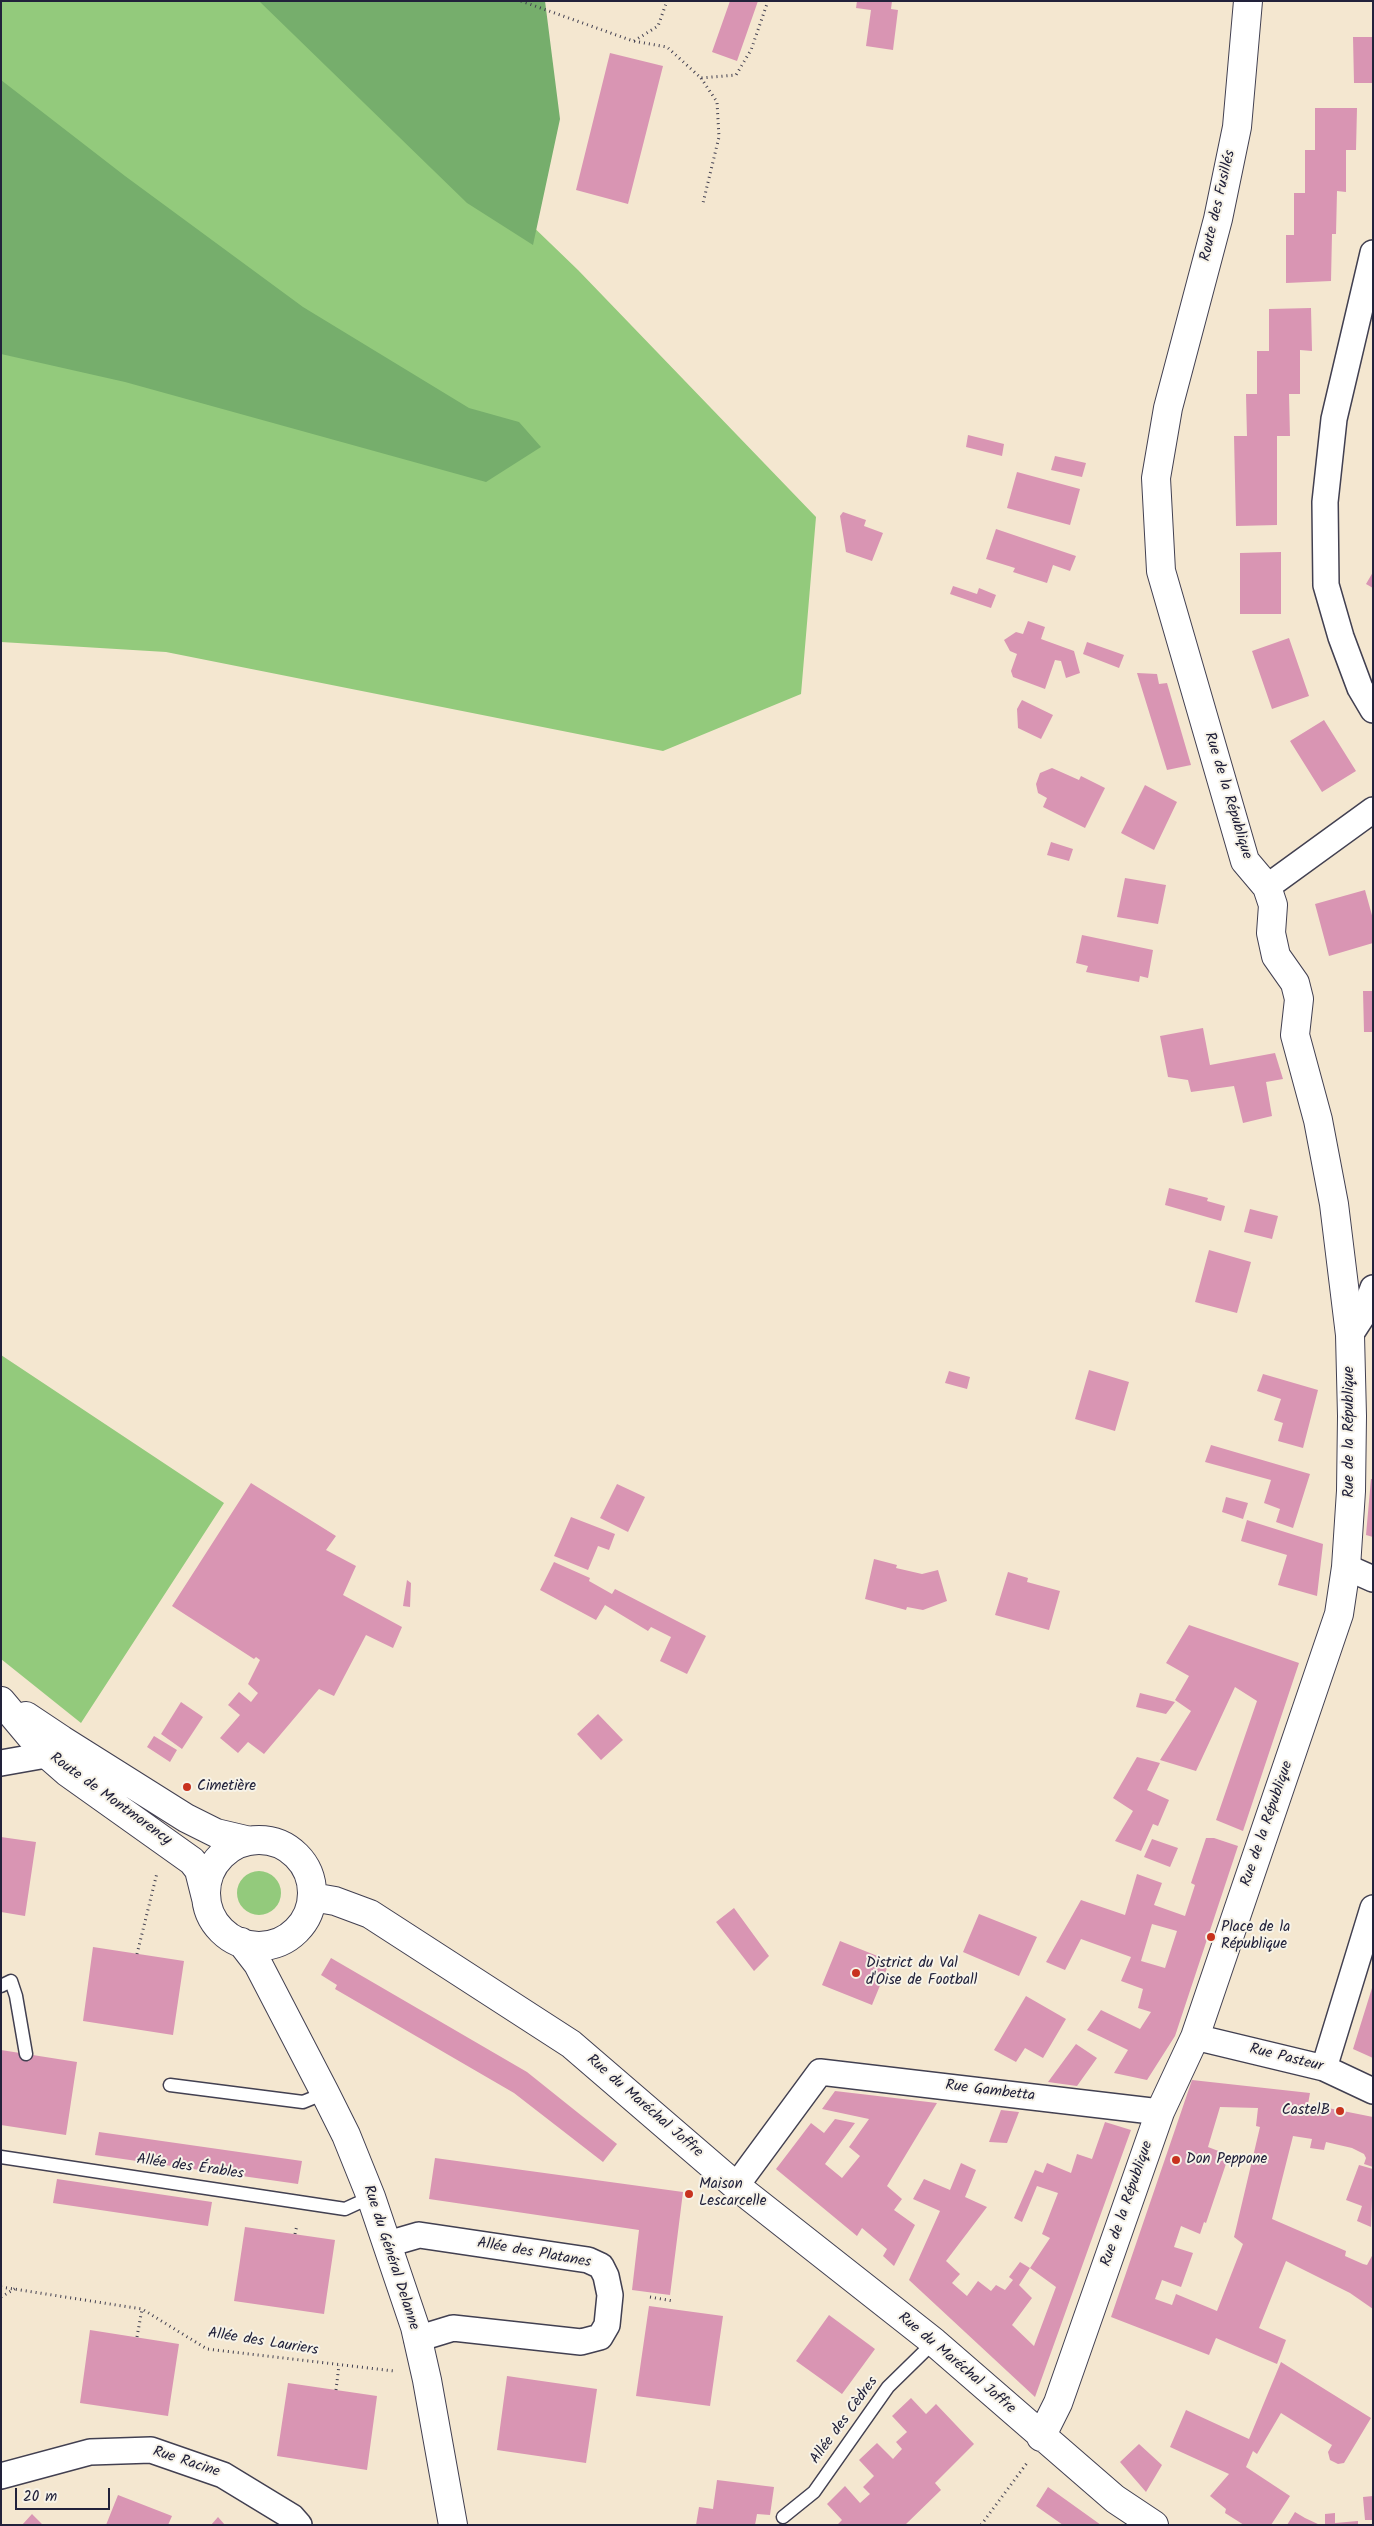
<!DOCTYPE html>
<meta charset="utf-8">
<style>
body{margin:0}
#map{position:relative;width:1374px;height:2526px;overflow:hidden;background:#f4e7d0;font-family:Kalam,sans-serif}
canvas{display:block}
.frame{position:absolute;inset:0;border:2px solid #22223b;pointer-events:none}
.scale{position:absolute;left:15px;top:2488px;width:95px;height:22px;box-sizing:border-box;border:2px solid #22223b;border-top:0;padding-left:6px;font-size:15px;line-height:18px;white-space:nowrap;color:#22223b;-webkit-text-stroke:4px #f7f3e8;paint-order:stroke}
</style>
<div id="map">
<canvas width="1374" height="2526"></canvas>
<div class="frame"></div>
<div class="scale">20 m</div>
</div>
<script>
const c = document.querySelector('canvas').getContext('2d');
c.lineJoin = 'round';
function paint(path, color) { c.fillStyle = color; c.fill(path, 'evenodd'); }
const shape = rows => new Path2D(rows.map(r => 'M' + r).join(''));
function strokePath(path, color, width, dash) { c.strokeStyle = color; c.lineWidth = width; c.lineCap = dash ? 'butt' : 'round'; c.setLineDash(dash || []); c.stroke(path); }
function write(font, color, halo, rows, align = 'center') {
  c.font = font + ' Kalam,sans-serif'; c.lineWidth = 4; c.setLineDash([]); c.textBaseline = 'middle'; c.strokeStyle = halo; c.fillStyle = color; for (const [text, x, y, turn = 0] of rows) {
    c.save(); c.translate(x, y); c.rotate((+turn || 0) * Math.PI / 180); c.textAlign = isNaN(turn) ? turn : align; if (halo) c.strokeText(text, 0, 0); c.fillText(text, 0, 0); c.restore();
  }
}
const green = shape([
 [1,1,299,1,578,270,816,517,801,694,663,751,166,652,1,642],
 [1,1355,224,1503,81,1723,1,1659],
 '237 1893a22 22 0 1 1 44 0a22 22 0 1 1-44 0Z'
]);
const forest = shape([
 [259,1,545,1,560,119,533,245,467,203],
 [1,80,125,176,303,307,469,408,519,422,541,447,486,482,125,382,1,354]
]);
const building = shape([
 [730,1,758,1,737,61,712,52],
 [857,1,892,1,891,9,898,10,893,50,866,46,871,10,856,8],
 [1353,37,1373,37,1373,83,1354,83],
 [610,53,663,66,628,204,576,190],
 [1315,108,1357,108,1356,150,1346,150,1346,192,1337,191,1336,234,1332,234,1331,281,1286,283,1286,235,1294,235,1294,193,1305,193,1305,150,1315,150],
 [1311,308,1312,351,1300,350,1300,394,1289,394,1290,436,1277,436,1277,525,1236,526,1234,436,1247,436,1246,394,1257,394,1257,351,1269,351,1269,309],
 [968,435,1004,444,1002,456,966,447],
 [1055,456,1086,463,1082,477,1051,470],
 [1017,472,1080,489,1070,525,1007,508],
 [843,512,866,520,864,526,883,533,872,561,846,552,840,516],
 [996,529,1076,556,1070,571,1053,565,1047,583,1013,572,1015,568,986,559],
 [1281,552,1281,614,1240,614,1240,553],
 [1373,572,1373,588,1366,584],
 [953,586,977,594,979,588,996,595,991,608,950,594],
 [1028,621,1045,627,1041,639,1074,651,1080,673,1066,678,1061,661,1055,660,1045,689,1013,677,1011,671,1017,654,1010,651,1004,640,1016,632,1023,634],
 [1289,638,1309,696,1272,709,1252,651],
 [1087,642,1124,655,1119,668,1083,654],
 [1137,673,1157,674,1159,684,1167,683,1191,765,1167,770],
 [1022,700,1053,715,1041,739,1018,728,1017,709],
 [1324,720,1356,771,1322,792,1290,741],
 [1052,768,1079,780,1081,776,1105,788,1085,828,1043,807,1047,798,1038,793,1036,784,1040,773],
 [1145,785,1177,802,1154,850,1121,833],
 [1051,842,1073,849,1069,861,1047,855],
 [1125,878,1166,885,1158,924,1117,917],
 [1365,890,1373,919,1373,943,1329,956,1315,904],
 [1082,935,1153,950,1148,978,1140,976,1139,982,1086,972,1088,966,1076,963],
 [1363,991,1373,991,1373,1032,1364,1032],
 [1203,1028,1210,1065,1275,1053,1283,1079,1266,1082,1272,1116,1243,1123,1234,1086,1191,1092,1188,1080,1168,1077,1160,1036],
 [1169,1188,1208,1198,1207,1201,1225,1206,1221,1221,1165,1205],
 [1250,1209,1278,1216,1272,1239,1244,1232],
 [1209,1250,1251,1262,1237,1313,1195,1302],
 [1089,1370,1129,1382,1115,1431,1075,1419],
 [949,1371,970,1377,967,1389,945,1383],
 [1263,1374,1318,1390,1303,1448,1278,1441,1283,1423,1274,1420,1281,1399,1257,1391],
 [1211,1445,1310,1474,1293,1528,1276,1522,1280,1509,1264,1503,1271,1480,1205,1462],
 [1371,1479,1373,1479,1373,1537,1366,1535],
 [251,1483,336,1536,326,1550,356,1566,343,1595,402,1627,393,1648,366,1635,334,1696,319,1689,264,1754,248,1742,238,1753,220,1738,240,1715,228,1705,239,1692,251,1702,258,1693,248,1684,260,1660,256,1657,254,1659,172,1606],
 [617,1484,645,1497,628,1532,600,1518],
 [1226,1497,1248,1503,1243,1519,1222,1512],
 [571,1517,615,1534,609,1550,598,1546,588,1570,554,1556],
 [1247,1520,1323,1544,1317,1596,1278,1585,1287,1555,1241,1541],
 [874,1559,897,1565,896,1568,922,1574,938,1570,947,1601,923,1610,907,1607,906,1610,865,1599],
 [554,1562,590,1578,589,1581,612,1594,615,1589,706,1636,687,1674,660,1661,671,1637,651,1627,648,1631,605,1605,596,1620,540,1590],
 [1008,1572,1028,1578,1027,1582,1060,1591,1049,1630,995,1615],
 [407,1580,411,1583,410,1607,403,1606],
 [1189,1625,1299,1663,1243,1831,1216,1820,1257,1701,1235,1687,1196,1771,1160,1760,1191,1711,1175,1700,1189,1676,1166,1663],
 [1140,1693,1175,1702,1166,1714,1136,1707],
 [181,1702,203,1717,182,1749,161,1734],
 [598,1714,623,1740,601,1760,577,1734],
 [154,1736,177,1750,170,1762,147,1747],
 [1137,1757,1160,1763,1147,1790,1169,1800,1158,1826,1153,1824,1141,1851,1115,1841,1133,1811,1113,1798],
 [1,1837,36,1842,25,1916,1,1912],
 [1206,1838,1214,1838,1238,1846,1175,2036,1147,2080,1114,2073,1128,2050,1087,2030,1101,2010,1140,2029,1151,2012,1138,2008,1143,1989,1121,1981,1131,1957,1081,1939,1065,1970,1046,1962,1081,1900,1125,1915,1137,1874,1162,1883,1154,1905,1185,1916,1195,1885,1191,1883],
 [1152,1924,1177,1931,1165,1968,1141,1961],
 [1152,1839,1178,1848,1170,1867,1144,1857],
 [734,1908,769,1956,754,1971,716,1922],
 [979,1914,1037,1937,1019,1976,963,1952],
 [840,1941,890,1961,872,2005,822,1985],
 [93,1947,184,1961,173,2035,83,2021],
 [331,1958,527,2072,617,2144,603,2162,514,2093,335,1989,337,1985,321,1975],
 [1372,1988,1373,1988,1373,2058,1353,2049],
 [1026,1996,1066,2019,1043,2058,1025,2048,1016,2062,994,2050],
 [1076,2044,1097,2058,1077,2086,1048,2082],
 [1,2050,77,2062,66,2135,1,2125],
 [1192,2080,1310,2093,1308,2104,1373,2117,1373,2167,1364,2164,1366,2158,1364,2154,1352,2148,1326,2142,1324,2150,1310,2148,1312,2139,1293,2136,1272,2219,1346,2251,1345,2256,1363,2264,1367,2265,1373,2254,1373,2309,1350,2293,1286,2261,1259,2328,1286,2340,1277,2364,1216,2338,1209,2355,1111,2317],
 [1220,2107,1258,2108,1256,2126,1260,2127,1234,2237,1243,2244,1217,2311,1176,2294,1172,2305,1155,2299,1162,2280,1181,2287,1193,2253,1174,2247,1181,2226,1200,2234,1204,2222,1206,2223,1229,2155,1208,2147],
 [835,2091,937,2103,887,2186,902,2199,894,2210,915,2225,894,2266,883,2256,887,2249,862,2228,857,2236,776,2169,811,2123,824,2133,835,2119,855,2123,825,2164,842,2178,860,2156,849,2147,869,2119,822,2109],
 [1001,2110,1019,2112,1007,2143,989,2142],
 [1105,2122,1131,2130,1035,2397,909,2280,940,2211,913,2199,924,2179,950,2190,961,2163,976,2170,965,2197,987,2207,946,2261,960,2274,952,2283,967,2296,978,2281,991,2291,996,2285,1005,2290,1013,2280,1009,2277,1020,2262,1030,2268,1050,2238,1042,2234,1058,2193,1037,2186,1022,2222,1014,2218,1035,2170,1043,2173,1047,2163,1071,2173,1077,2154,1092,2159],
 [1030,2268,1056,2287,1034,2346,1012,2325,1032,2298,1019,2285],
 [99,2132,302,2161,298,2184,95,2155],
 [435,2158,683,2192,670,2295,632,2290,639,2230,429,2199],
 [1359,2165,1373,2169,1371,2227,1357,2221,1362,2206,1346,2200],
 [57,2179,212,2202,208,2226,53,2203],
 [245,2227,335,2240,324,2314,234,2301],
 [649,2306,723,2316,710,2406,636,2396],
 [829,2315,875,2349,842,2394,796,2361],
 [90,2330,179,2344,168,2416,80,2403],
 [1281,2362,1371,2418,1344,2463,1338,2464,1330,2460,1328,2452,1332,2445,1281,2413,1257,2454,1253,2451,1246,2467,1290,2496,1271,2525,1244,2525,1225,2513,1226,2509,1210,2496,1229,2474,1170,2447,1186,2410,1249,2439],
 [507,2376,597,2389,586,2463,497,2450],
 [288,2383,377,2396,367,2470,277,2456],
 [911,2398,926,2414,936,2404,974,2444,935,2483,941,2490,905,2525,837,2525,842,2520,827,2504,845,2486,860,2503,870,2494,863,2487,874,2476,859,2460,877,2443,893,2459,902,2449,896,2442,907,2432,892,2416],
 [1139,2444,1162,2465,1146,2492,1120,2462],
 [717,2480,774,2487,770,2515,757,2514,755,2525,696,2525,699,2507,713,2509],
 [1048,2487,1101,2525,1063,2525,1036,2506],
 [118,2495,172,2516,168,2525,106,2525],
 [1373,2496,1373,2520,1365,2520,1363,2497],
 [1295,2512,1305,2518,1320,2525,1287,2525],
 [1335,2513,1335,2523,1358,2521,1358,2525,1325,2525,1325,2514],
 [32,2514,43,2525,22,2525],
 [218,2517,225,2525,211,2525]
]);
const path = shape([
 [521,1,633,41,667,47,701,78,736,75,751,50,768,1],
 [634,41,658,26,667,1],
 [701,78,717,102,719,137,703,203],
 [137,1954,157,1873],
 [295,2234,297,2225],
 [1,2287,142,2309,207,2349,394,2371],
 [1,2297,16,2288],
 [650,2297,673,2301],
 [137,2337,142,2309],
 [336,2390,339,2365],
 [981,2525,1027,2463]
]);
const lane = shape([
 [1,1986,11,1981,16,1996,26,2054],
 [170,2085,303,2102,325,2093],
 [1,2157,345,2209,371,2197],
 [783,2517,814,2492,888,2387,934,2342]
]);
const street = shape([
 [1373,253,1334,419,1325,502,1326,585,1341,637,1360,688,1373,710],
 [1267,887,1373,810],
 [1350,1335,1363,1315,1373,1288],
 [1346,1567,1373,1579],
 [1,1763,63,1752],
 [1195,2037,1324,2068,1373,2091],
 [1324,2068,1373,1908],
 [736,2186,820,2072,1160,2112],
 [388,2244,419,2235,588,2260,601,2266,606,2276,610,2295,607,2325,600,2337,581,2342,453,2328,417,2339],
 [1,2476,90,2452,151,2450,223,2475,292,2517,299,2525]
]);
const secondary = shape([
 [1,1701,43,1751,67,1772,192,1861,199,1870,206,1898],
 [26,1716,62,1740,186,1818,216,1833,250,1841],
 '206 1893a53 53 0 1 1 106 0a53 53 0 1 1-106 0Z',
 [312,1897,335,1901,370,1914,571,2044,736,2186,934,2342,1115,2499,1154,2525],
 [241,1942,258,1964,325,2093,346,2135,371,2197,415,2327,427,2380,453,2525],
 [1041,2437,1058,2403,1160,2112,1195,2037,1339,1614,1346,1567,1351,1491,1352,1416,1350,1335,1334,1204,1318,1120,1295,1035,1299,999,1295,983,1276,956,1271,933,1273,905,1267,887,1245,861,1161,571,1156,478,1168,408,1218,219,1237,127,1248,1]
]);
const markers = [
 [187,1787,5,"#c8321e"],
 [1211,1937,5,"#c8321e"],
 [856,1973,5,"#c8321e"],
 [1340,2111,5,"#c8321e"],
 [1176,2160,5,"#c8321e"],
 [689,2194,5,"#c8321e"]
];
const streetNames = [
 ["Route des Fusillés",1219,206,-77],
 ["Rue de la République",1227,796,73],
 ["Rue de la République",1350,1432,-90],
 ["Route de Montmorency",110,1800,36],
 ["Rue de la République",1268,1824,-71],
 ["Rue Pasteur",1286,2059,14],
 ["Rue Gambetta",990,2092,7],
 ["Rue du Maréchal Joffre",644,2107,41],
 ["Allée des Érables",190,2168,8],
 ["Rue de la République",1128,2204,-71],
 ["Allée des Platanes",534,2254,10],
 ["Rue du Général Delanne",390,2258,72],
 ["Allée des Lauriers",263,2343,9],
 ["Rue du Maréchal Joffre",956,2364,40],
 ["Allée des Cèdres",845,2421,-54],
 ["Rue Racine",186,2463,18]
];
const poiNames = [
 ["Cimetière",197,1787],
 ["Place de la",1221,1928],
 ["République",1221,1945],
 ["District du Val",866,1964],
 ["d'Oise de Football",866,1981],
 ["CastelB",1330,2111,"right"],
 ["Don Peppone",1186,2160],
 ["Maison",699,2185],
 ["Lescarcelle",699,2202]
];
paint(green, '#93ca7c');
paint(forest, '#76ae6c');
paint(building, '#d995b3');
strokePath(lane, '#424051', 15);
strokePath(street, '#424051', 28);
strokePath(secondary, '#424051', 30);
strokePath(path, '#424051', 3, [1, 4]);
strokePath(lane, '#fff', 12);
strokePath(street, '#fff', 25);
strokePath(secondary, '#fff', 28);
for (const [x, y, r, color] of markers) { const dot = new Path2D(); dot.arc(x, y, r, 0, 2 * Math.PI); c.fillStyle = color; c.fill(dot); strokePath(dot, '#f7f3e8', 2); }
write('15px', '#22223b', '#f7f3e8', streetNames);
write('15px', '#22223b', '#f7f3e8', poiNames, 'left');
</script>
